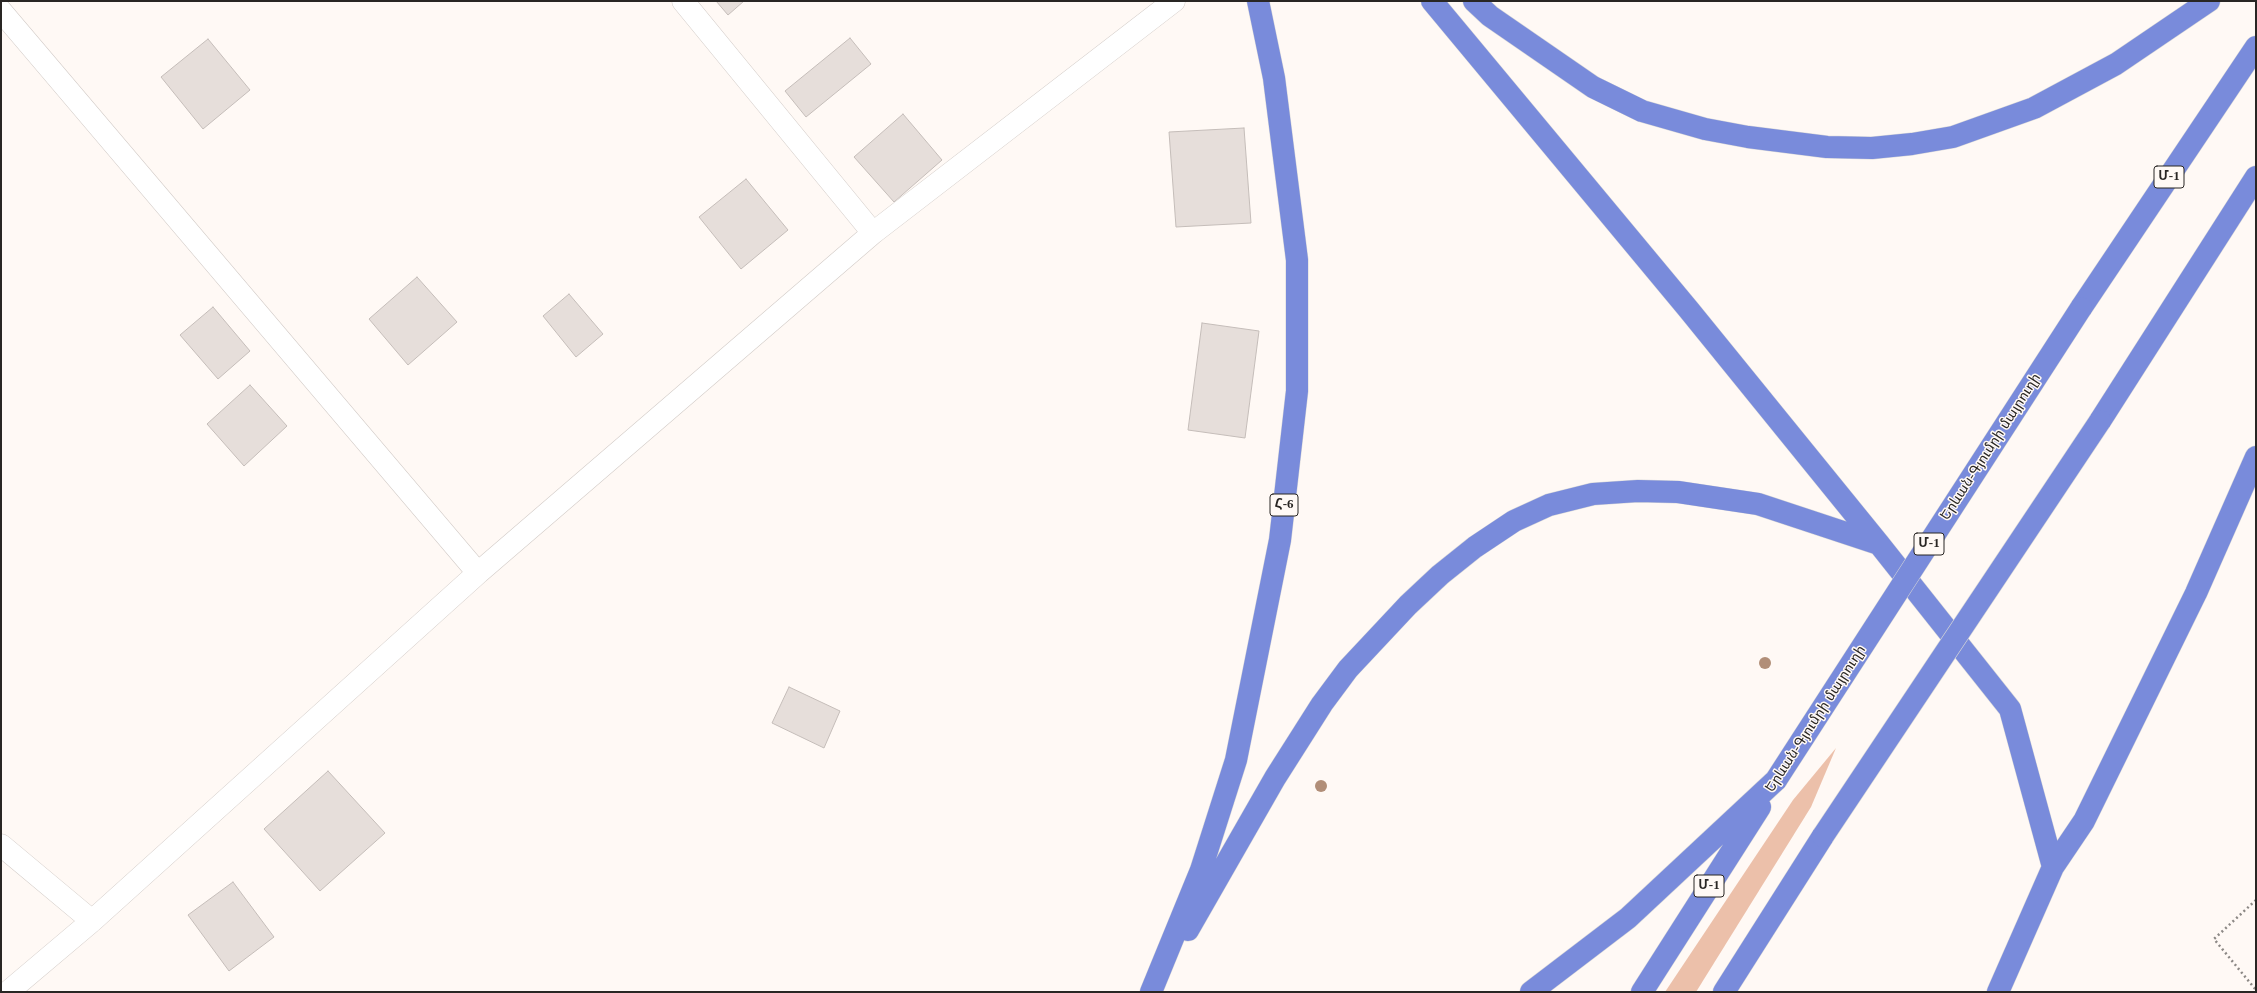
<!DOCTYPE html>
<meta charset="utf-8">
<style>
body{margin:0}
#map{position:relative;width:2257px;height:993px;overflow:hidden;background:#fff9f5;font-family:"Times New Roman",serif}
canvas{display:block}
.frame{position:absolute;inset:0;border:2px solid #292624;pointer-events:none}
</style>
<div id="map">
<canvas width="2257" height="993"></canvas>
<div class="frame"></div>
</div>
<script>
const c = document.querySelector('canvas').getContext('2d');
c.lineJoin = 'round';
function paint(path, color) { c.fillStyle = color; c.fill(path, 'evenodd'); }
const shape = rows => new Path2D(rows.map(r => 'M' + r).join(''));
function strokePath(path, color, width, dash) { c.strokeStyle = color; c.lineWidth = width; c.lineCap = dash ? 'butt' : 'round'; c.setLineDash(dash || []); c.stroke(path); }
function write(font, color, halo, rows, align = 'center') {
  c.font = font + ' "Times New Roman","Noto Sans Armenian",serif'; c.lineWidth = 3; c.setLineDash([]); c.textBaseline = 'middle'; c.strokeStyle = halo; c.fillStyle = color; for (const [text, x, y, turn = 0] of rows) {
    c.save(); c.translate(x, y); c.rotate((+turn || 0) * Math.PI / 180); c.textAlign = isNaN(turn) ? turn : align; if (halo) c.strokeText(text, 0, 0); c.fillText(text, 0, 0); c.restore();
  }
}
const green = shape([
 [1836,748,1811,807,1696,992,1665,992,1793,800]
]);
const building = shape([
 [716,1,744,1,728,15,716,1],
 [850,38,871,64,806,117,785,91,850,38],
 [208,39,250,90,203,129,161,77,208,39],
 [903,114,942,160,894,202,854,157,903,114],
 [1244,128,1251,223,1176,227,1169,132,1244,128],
 [746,179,788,230,741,269,699,217,746,179],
 [417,277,457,322,408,365,369,319,417,277],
 [569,294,603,334,576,357,543,316,569,294],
 [213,307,250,351,218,379,180,335,213,307],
 [1202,323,1259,331,1245,438,1188,430,1202,323],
 [250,385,287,426,244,466,207,424,250,385],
 [789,687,840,711,824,748,772,723,789,687],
 [328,771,385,833,320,891,264,829,328,771],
 [233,882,274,937,229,971,188,915,233,882]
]);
const path = shape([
 [2256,900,2214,939,2256,990]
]);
const street = shape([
 [683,1,873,233],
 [1,11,478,573],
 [1,845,92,921],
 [8,992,92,921,478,573,873,233,1174,1]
]);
const highway = shape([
 [1432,1,1689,310,1879,544,2010,709,2053,867],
 [1474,1,1490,16,1593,87,1642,111,1705,129,1748,137,1827,147,1872,148,1912,144,1953,137,2034,108,2116,64,2209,1],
 [2081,308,2256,47],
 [2100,421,2256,177],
 [1188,930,1275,778,1322,704,1348,669,1408,605,1440,575,1475,547,1514,521,1549,505,1593,494,1638,491,1678,492,1758,504,1879,544],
 [1151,992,1201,870,1236,760,1280,540,1297,391,1297,260,1274,78,1258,1],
 [1531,992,1628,918,1776,780],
 [1642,992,1760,807],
 [1724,992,1823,836],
 [1998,992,2053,867,2084,821,2196,593,2256,457]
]);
const highwayBridge = shape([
 [1776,780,2081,308],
 [1823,836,2100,421]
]);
const trees = [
 [1765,663],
 [1321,786]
];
const shields = [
 [2169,177,30],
 [1284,505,28],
 [1929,544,30],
 [1709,886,30]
];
const shieldNames = [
 ["Մ-1",2169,177],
 ["Հ-6",1284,505],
 ["Մ-1",1929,544],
 ["Մ-1",1709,886]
];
const streetNames = [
 ["Երևան-Գյումրի մայրուղի",1991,447,-57],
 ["Երևան-Գյումրի մայրուղի",1816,719,-57]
];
paint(green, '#ecc0aa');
paint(building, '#e6deda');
strokePath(building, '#c5bdb9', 1);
strokePath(street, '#d2cbc7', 23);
strokePath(highway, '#d8d8d8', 23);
strokePath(path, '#8c8885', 2.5, [2, 3]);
strokePath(street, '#fff', 22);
strokePath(highway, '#798bdb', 22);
strokePath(highwayBridge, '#d8d8d8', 23, []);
strokePath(highwayBridge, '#798bdb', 22);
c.fillStyle = '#b18e78';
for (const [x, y] of trees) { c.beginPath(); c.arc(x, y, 6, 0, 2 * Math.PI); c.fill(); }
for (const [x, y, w] of shields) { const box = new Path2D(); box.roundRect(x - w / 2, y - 11, w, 22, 3); c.fillStyle = '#fff9f5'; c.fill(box); strokePath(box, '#292624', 1); }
write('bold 13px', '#292624', null, shieldNames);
write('14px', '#292624', '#fff9f5', streetNames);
</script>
